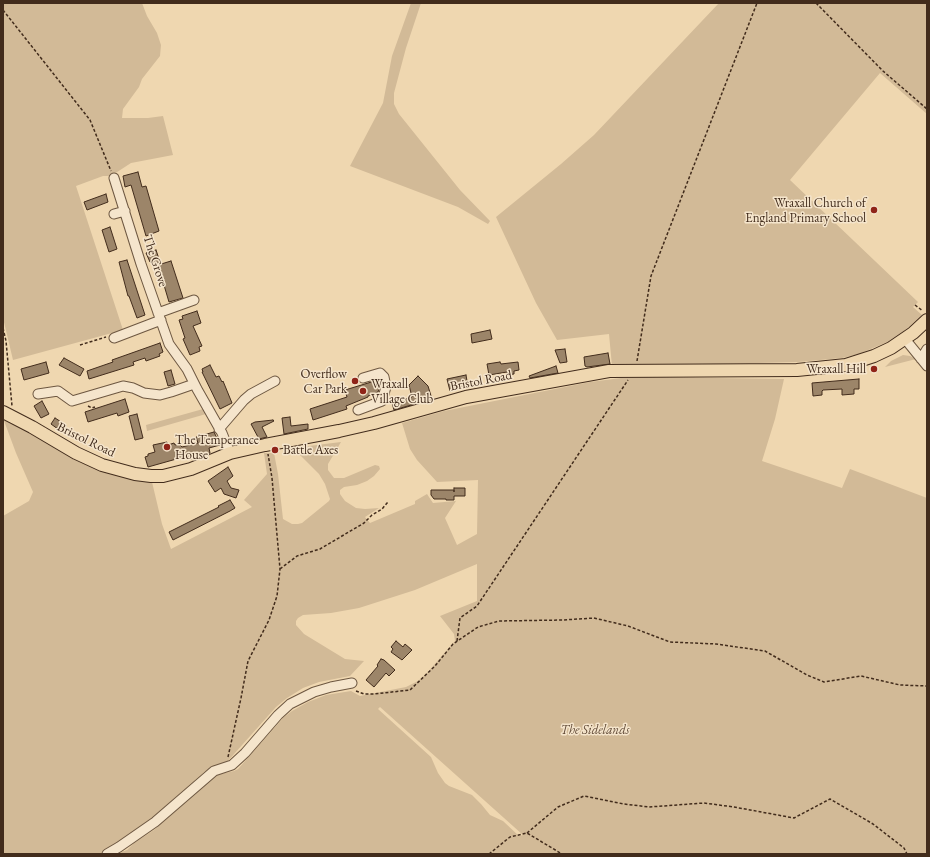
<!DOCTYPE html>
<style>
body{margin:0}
#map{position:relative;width:930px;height:857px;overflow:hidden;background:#efd7b0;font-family:"EB Garamond",serif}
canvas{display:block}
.frame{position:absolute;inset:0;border:4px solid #422c1c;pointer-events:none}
</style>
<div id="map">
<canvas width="930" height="857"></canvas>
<div class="frame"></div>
</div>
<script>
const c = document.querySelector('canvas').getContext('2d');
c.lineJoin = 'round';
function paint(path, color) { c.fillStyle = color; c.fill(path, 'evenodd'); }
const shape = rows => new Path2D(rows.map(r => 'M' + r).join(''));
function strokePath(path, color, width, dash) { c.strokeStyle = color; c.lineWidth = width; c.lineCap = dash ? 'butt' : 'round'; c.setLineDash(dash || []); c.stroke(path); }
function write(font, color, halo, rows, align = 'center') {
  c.font = font + ' "EB Garamond",serif'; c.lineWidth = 3; c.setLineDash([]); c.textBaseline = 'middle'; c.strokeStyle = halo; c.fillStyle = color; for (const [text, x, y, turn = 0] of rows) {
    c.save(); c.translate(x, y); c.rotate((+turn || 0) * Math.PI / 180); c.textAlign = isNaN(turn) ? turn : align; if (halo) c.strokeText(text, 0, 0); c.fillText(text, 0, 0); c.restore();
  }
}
const green = shape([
 [3,3,142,3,147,16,157,33,161,45,160,56,142,79,139,87,123,109,122,118,148,118,163,116,173,155,131,163,111,176,103,176,76,186,123,330,13,360,3,318],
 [411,3,421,3,406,48,394,93,394,104,399,114,460,190,490,221,488,224,458,207,350,166,383,103,392,56],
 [719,3,927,3,927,114,880,73,790,180,918,302,913,307,922,315,904,331,887,342,859,354,842,358,798,362,717,364,716,367,612,366,609,334,557,340,536,303,496,217,561,164,594,135],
 [903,355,910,356,916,359,885,367,891,361],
 [646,377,784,379,775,419,762,461,842,488,850,469,927,498,927,854,116,854,127,850,134,843,154,830,216,775,234,771,238,769,284,717,292,711,308,702,326,695,351,691,360,696,406,687,418,681,426,674,455,641,454,634,440,616,477,601,477,564,415,590,359,608,331,613,303,615,298,618,296,621,296,625,304,634,345,659,364,661,350,676,319,682,303,688,287,698,276,707,226,763,212,767,204,772,151,819,123,840,99,854,3,854,3,516,29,501,33,492,16,453,3,418,107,472,125,478,152,482,162,524,171,549,252,507,244,500,267,474,264,453,274,453,278,474,283,519,292,524,298,524,302,523,329,501,330,499,325,484,319,474,293,448,341,442,328,464,328,470,334,478,344,478,375,465,379,466,380,469,374,476,367,481,357,485,344,487,340,490,340,494,345,501,356,508,365,509,379,508,365,517,370,523,415,504,415,501,427,494,433,503,456,501,445,518,457,545,477,534,478,480,437,482,417,460,410,449,402,423,444,411,590,382,621,378],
 [380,707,523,835,519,836,503,821,490,815,481,804,472,795,449,786,445,783,438,773,431,757,378,709],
 [203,409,206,414,147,431,146,425]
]);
const building = shape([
 [138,172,142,187,146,186,159,231,146,236,131,185,125,187,123,176,138,172],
 [106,194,108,202,87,210,84,202,106,194],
 [110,227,117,249,109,252,102,230,110,227],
 [156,250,160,262,152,265,151,262,150,262,146,253,156,250],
 [127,260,145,315,137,318,129,296,128,296,119,262,127,260],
 [171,261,183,298,169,302,158,265,171,261],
 [197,311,201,323,193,326,202,346,199,347,200,351,190,355,183,339,185,338,179,320,183,319,182,316,197,311],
 [490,330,492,339,472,343,471,334,490,330],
 [160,343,163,352,159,354,160,356,146,361,145,358,133,362,134,365,89,379,87,371,113,362,112,360,160,343],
 [565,349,567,362,560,363,555,350,565,349],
 [608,353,610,364,587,367,585,366,584,357,608,353],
 [64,358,84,369,80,376,59,365,64,358],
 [46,362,49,373,24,380,21,369,46,362],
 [500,362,501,364,518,362,519,370,514,371,514,374,507,375,507,372,489,375,487,364,500,362],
 [210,365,216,377,219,376,222,382,223,381,232,403,220,409,202,372,203,372,202,369,210,365],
 [556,366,558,373,530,378,529,376,556,366],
 [171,370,175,384,168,386,164,372,171,370],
 [466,375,468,387,450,391,447,379,466,375],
 [418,376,428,386,432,399,394,410,392,403,412,397,409,385,418,376],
 [859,379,859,389,854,389,854,394,842,395,842,389,823,390,822,391,822,395,813,396,812,383,859,379],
 [378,380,380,387,378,392,368,396,368,397,346,406,347,409,313,420,310,409,347,397,345,390,378,380],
 [125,399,129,412,118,416,117,413,88,422,85,412,125,399],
 [42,401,49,414,41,418,34,406,42,401],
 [137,414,143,438,135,440,129,416,137,414],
 [290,417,291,426,308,424,308,429,284,434,282,418,290,417],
 [55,418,66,425,62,432,51,424,55,418],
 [273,420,274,421,262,427,267,437,259,439,251,424,255,422,273,420],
 [214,432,220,445,209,448,210,453,197,458,189,459,189,457,180,459,180,458,148,467,145,457,148,456,148,454,155,452,153,445,167,442,168,445,174,443,175,445,179,444,182,447,198,443,196,437,214,432],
 [228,467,233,476,227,481,231,488,239,490,236,498,224,494,221,488,215,492,208,481,228,467],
 [454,488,465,488,465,496,454,496,454,500,446,500,446,499,434,499,431,495,431,490,454,490,454,492,454,488],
 [230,500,235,508,230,511,173,540,169,532,219,507,218,506,230,500],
 [396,641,403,647,405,644,412,650,402,660,391,652,393,649,391,647,396,641],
 [381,659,384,660,395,670,389,676,386,673,374,687,366,680,378,666,377,665,381,659]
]);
const path = shape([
 [816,3,883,71,927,109],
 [3,10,90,120,111,171],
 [915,305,923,311],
 [3,328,6,341,12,406],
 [80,345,106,337],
 [637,361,651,276,757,3],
 [88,406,92,408,95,407],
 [280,569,297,556,320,549,364,523,372,515,382,509,388,502],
 [457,641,460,618,477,606,628,380],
 [356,691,364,694,374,694,410,690,435,666,453,644,478,627,499,621,563,620,594,618,628,626,670,642,716,644,765,651,807,675,824,682,861,676,900,685,927,686],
 [228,757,241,698,248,661,269,620,277,596,280,569,272,478,268,454],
 [527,833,558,807,584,796,624,804,649,807,704,803,734,807,794,818,830,799,873,824,904,848,907,854],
 [489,854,510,837,527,833,562,854]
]);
const minor = shape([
 [114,178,141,264,169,344,187,369,197,389,222,433,230,453],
 [114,214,125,211],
 [158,313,194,300],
 [114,338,161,320],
 [905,339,927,366],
 [921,359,927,349],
 [38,394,58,391,72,401,123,386,133,388,144,393,160,395,171,392,194,384],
 [358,410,382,401,386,387,384,377,380,373,363,378],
 [219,429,244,400,251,394,275,381],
 [107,854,119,847,155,822,214,771,232,765,245,753,278,715,290,704,314,692,331,687,352,683]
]);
const major = shape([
 [3,412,32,427,76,453,102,465,135,474,151,476,163,476,191,469,230,453,265,445,339,431,374,423,466,397,609,371,797,370,846,365,874,356,891,348,913,333,927,320]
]);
const markers = [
 [874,210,4,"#8f2418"],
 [874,369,4,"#8f2418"],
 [355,381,4,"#8f2418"],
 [363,391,4,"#8f2418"],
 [167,447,4,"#8f2418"],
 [275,450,4,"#8f2418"]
];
const poiNames = [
 ["Wraxall Church of",866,203],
 ["England Primary School",866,218],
 ["Wraxall Hill",866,369],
 ["Overflow",347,374],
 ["Car Park",347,389],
 ["Wraxall",371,384,"left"],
 ["Village Club",371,399,"left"],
 ["The Temperance",175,440,"left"],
 ["House",175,455,"left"],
 ["Battle Axes",283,450,"left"]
];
const streetNames = [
 ["The Grove",155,261,72],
 ["Bristol Road",481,381,-11],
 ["Bristol Road",86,440,26]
];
const parkNames = [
 ["The Sidelands",595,730]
];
paint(green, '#d2ba97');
paint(building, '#9c8569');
strokePath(building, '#422c1c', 1);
strokePath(minor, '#6d5741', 11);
strokePath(major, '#422c1c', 14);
strokePath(path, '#422c1c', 1.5, [3, 2]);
strokePath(minor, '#f5e5cc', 9);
strokePath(major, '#efd7b0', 12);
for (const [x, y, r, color] of markers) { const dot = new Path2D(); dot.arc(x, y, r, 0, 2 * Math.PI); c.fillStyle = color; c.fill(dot); strokePath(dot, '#f5e5cc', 1.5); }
write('13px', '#422c1c', '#f5e5cc', poiNames, 'right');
write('13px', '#422c1c', '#f5e5cc', streetNames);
write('italic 13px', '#5f4835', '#f5e5cc', parkNames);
</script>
